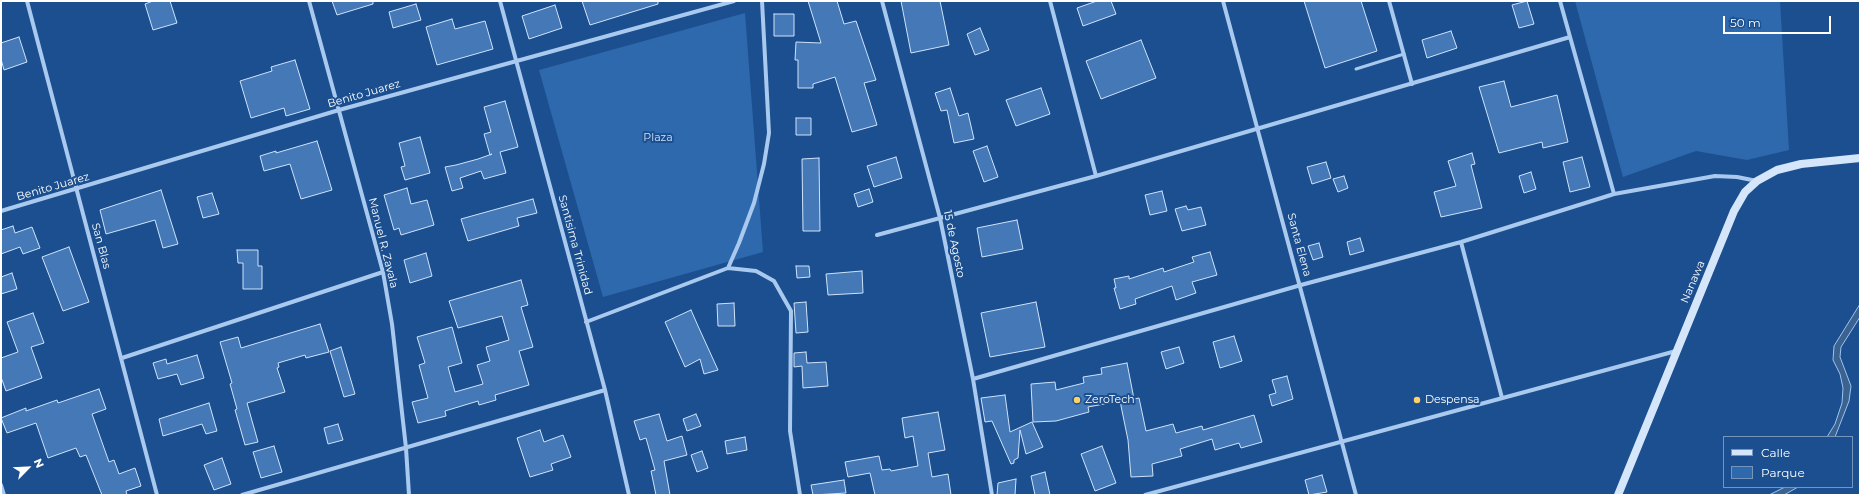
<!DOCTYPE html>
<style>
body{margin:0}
#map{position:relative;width:1861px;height:496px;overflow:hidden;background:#1b4f8f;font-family:Montserrat,sans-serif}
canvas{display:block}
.frame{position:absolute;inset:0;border:2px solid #fff;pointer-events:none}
.legend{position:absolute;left:1723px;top:436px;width:130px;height:52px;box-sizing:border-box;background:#1b4f8f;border:1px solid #7695bc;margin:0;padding:5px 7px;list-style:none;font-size:12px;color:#fff}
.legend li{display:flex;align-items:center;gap:8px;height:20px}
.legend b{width:20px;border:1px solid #7695bc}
.north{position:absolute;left:8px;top:448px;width:40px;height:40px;-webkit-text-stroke:3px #1b4f8f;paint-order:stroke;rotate:66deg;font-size:11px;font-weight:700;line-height:16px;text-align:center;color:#fff}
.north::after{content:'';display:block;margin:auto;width:14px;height:18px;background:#fff;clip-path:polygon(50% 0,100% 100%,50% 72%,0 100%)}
.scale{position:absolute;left:1723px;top:16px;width:108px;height:18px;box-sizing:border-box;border:2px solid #fff;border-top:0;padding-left:5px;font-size:12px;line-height:14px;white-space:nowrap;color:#fff;-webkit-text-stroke:3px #1b4f8f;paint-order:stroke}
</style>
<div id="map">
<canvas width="1861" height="496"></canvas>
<div class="frame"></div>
<ul class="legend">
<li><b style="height:5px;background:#d6e6fa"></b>Calle</li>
<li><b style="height:11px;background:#2e69ad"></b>Parque</li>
</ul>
<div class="north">N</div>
<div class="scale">50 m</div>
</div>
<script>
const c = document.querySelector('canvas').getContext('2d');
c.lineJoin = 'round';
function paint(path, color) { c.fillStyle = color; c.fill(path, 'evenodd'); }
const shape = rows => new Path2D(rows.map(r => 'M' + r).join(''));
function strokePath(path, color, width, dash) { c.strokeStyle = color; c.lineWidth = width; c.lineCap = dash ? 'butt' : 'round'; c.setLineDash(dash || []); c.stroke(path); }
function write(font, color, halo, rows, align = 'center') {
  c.font = font + ' Montserrat,sans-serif'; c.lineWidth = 4; c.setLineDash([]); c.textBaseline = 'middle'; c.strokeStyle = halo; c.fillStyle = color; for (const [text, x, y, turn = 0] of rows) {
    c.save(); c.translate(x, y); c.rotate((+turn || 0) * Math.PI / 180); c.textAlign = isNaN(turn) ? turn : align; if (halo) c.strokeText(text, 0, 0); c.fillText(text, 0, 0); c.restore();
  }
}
const green = shape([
 [1575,1,1780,1,1789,150,1747,160,1696,151,1623,177],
 [745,13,763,252,603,297,539,70]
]);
const water = shape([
 [1860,304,1860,317,1841,347,1840,357,1851,386,1849,401,1835,437,1827,437,1835,424,1842,403,1843,388,1840,374,1833,360,1834,346,1860,304],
 [1785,487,1798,487,1784,495,1769,495,1785,487]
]);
const building = shape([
 [153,1,170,1,177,23,153,30,145,4,153,1],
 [332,1,373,1,373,4,337,15,332,1],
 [582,1,658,1,658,4,590,25,582,1],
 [808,1,837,1,844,24,856,21,876,80,864,83,877,125,852,132,835,77,813,84,813,88,798,88,798,60,795,60,796,42,821,43,808,1],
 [901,1,940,1,949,45,911,53,901,1],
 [1097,1,1111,1,1116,14,1083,26,1077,8,1097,1],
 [1304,1,1361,1,1377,51,1325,68,1304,1],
 [1527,1,1534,24,1519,28,1512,5,1527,1],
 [416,4,421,20,393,28,389,12,416,4],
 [555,5,562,28,529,39,522,16,555,5],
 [774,14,794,14,794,36,774,36,774,14],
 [452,19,455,29,485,21,493,49,437,65,426,27,452,19],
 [980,28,989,50,975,55,967,34,980,28],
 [1451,31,1457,48,1427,58,1422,40,1451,31],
 [19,37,27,62,4,70,1,59,1,43,19,37],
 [1141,40,1156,78,1101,99,1086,61,1141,40],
 [295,60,310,109,286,116,284,108,251,118,240,81,272,71,271,67,295,60],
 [1504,81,1511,107,1557,95,1568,142,1543,148,1542,142,1499,153,1479,87,1504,81],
 [950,88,959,116,968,113,974,139,954,143,947,110,941,111,935,93,950,88],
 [1041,88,1050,114,1016,126,1006,100,1041,88],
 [505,101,518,147,500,152,506,173,484,179,481,171,460,178,463,188,452,191,445,167,456,165,478,159,492,154,490,155,484,134,491,132,484,107,505,101],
 [796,118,811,118,811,135,796,135,796,118],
 [420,137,430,173,405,180,401,167,405,166,399,143,420,137],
 [317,141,332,190,301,199,290,164,264,171,260,156,276,151,276,153,317,141],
 [987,146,998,177,984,182,973,151,987,146],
 [1472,153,1475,164,1471,165,1482,208,1441,217,1434,192,1456,186,1448,161,1472,153],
 [896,157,902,178,874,187,867,166,896,157],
 [1582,157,1590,187,1570,192,1563,162,1582,157],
 [819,158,820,231,803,231,802,159,819,158],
 [1326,162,1331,178,1312,184,1307,167,1326,162],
 [1531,172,1536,189,1524,193,1519,176,1531,172],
 [1344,176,1348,188,1338,192,1333,179,1344,176],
 [407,188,411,204,427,200,434,225,401,235,399,228,394,230,384,195,407,188],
 [869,189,873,202,858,207,854,194,869,189],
 [161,190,178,244,163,248,155,220,106,234,100,210,161,190],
 [1162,191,1167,211,1150,215,1145,195,1162,191],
 [212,193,219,214,203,218,197,197,212,193],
 [533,199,537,213,517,218,519,226,468,241,461,219,533,199],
 [1186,206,1188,210,1201,207,1206,225,1182,231,1175,209,1186,206],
 [1017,220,1023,249,982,257,977,228,1017,220],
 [13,226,15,233,32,227,40,248,23,254,20,247,1,254,1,230,13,226],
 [1360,238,1364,251,1350,255,1347,242,1360,238],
 [1319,243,1323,257,1313,260,1308,246,1319,243],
 [69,247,89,302,63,311,42,257,69,247],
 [237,250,258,250,258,266,262,266,262,289,243,289,243,263,238,263,237,250],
 [1210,252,1217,275,1192,282,1196,293,1176,300,1172,286,1135,299,1136,304,1120,309,1114,288,1116,288,1114,279,1129,276,1129,279,1163,268,1164,272,1194,262,1192,257,1210,252],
 [426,253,432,276,410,283,404,260,426,253],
 [796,266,809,266,810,277,797,278,796,266],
 [862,271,863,293,828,295,826,274,862,271],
 [12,273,17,289,1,294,1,277,12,273],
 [521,280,528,305,521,307,533,347,519,351,529,385,495,395,496,400,479,405,478,401,445,411,446,416,418,423,412,402,428,398,419,365,425,363,417,337,452,327,462,363,448,367,455,392,483,384,477,365,490,361,486,347,509,340,502,316,458,328,449,301,521,280],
 [806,302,808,332,796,333,794,303,806,302],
 [1036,302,1045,347,990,357,981,313,1036,302],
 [734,303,735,326,718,326,717,304,734,303],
 [691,310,698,326,718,370,704,374,700,359,685,367,665,322,691,310],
 [33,313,44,343,31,347,42,378,6,391,1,377,1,358,18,352,7,322,33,313],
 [320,324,329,352,306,358,305,355,278,363,279,367,277,368,285,392,247,403,258,442,245,445,235,410,237,409,230,384,232,383,220,342,238,337,241,348,320,324],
 [1234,336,1242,361,1220,368,1213,342,1234,336],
 [341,347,355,394,344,397,330,351,341,347],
 [1179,347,1184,363,1166,369,1161,352,1179,347],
 [806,352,807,363,826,362,828,386,803,388,802,366,794,367,794,353,806,352],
 [197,355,204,378,181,385,177,374,158,379,153,363,166,359,167,364,197,355],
 [1127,363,1134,399,1139,398,1146,431,1173,424,1176,433,1202,426,1203,430,1254,415,1262,442,1241,448,1239,443,1215,450,1212,439,1180,449,1182,456,1152,464,1153,476,1131,477,1128,440,1120,401,1088,407,1089,412,1056,421,1033,422,1031,384,1055,382,1056,390,1084,383,1083,377,1102,374,1101,368,1127,363],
 [1287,376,1293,399,1272,406,1269,395,1276,393,1272,380,1287,376],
 [99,389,106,409,92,414,109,462,114,460,119,474,135,468,141,486,126,491,127,495,102,495,86,455,80,457,76,448,48,458,36,423,7,433,1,418,26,408,26,411,57,400,58,403,99,389],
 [1005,395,1010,432,1032,422,1043,447,1026,454,1020,430,1018,458,1014,460,1014,463,1011,464,992,421,985,422,981,398,1005,395],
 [209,403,217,431,206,434,202,424,163,436,159,419,209,403],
 [938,412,945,450,928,453,932,477,948,474,951,495,875,495,870,473,848,477,845,462,879,456,882,470,890,469,891,471,918,466,913,436,905,438,902,418,938,412],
 [659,414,667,441,682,436,687,455,664,461,670,495,656,495,651,471,655,470,646,438,640,440,634,421,659,414],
 [696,414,701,426,687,431,683,419,696,414],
 [338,424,343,440,328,444,324,428,338,424],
 [540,430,544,442,563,435,571,457,551,464,553,470,530,477,517,438,540,430],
 [745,437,747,450,727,454,725,441,745,437],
 [274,446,282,472,261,478,253,452,274,446],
 [1102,446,1116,483,1095,491,1081,454,1102,446],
 [702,451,708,468,697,472,691,455,702,451],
 [222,458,231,484,214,490,204,465,222,458],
 [1045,472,1050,495,1035,495,1031,476,1045,472],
 [1322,475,1327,492,1309,495,1305,480,1322,475],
 [1016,479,1015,495,997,495,998,483,1016,479],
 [844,480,846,493,813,495,811,485,844,480]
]);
const lane = shape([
 [1356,69,1404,54]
]);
const street = shape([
 [27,1,157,495],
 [309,1,383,272,392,324,406,448,409,495],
 [500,1,605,390,629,495],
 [762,1,769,133,764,164,754,203,739,243,728,268,756,271,774,281,791,311,790,431,800,495],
 [882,1,940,218,973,379,992,495],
 [1050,1,1096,176],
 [1223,1,1356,495],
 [1389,1,1412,84],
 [1560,1,1614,194],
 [1,211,339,110,734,1],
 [877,235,1096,176,1570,37],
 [1461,242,1502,398],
 [586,322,728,268],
 [122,358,383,272],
 [973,379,1301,285,1461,242,1614,194,1715,176,1737,177,1757,181],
 [1,485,4,495],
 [242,495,605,390],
 [1145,495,1676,351]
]);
const secondary = shape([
 [1618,495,1734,211,1745,192,1757,181,1777,170,1801,164,1860,158]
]);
const markers = [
 [1077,400,4,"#ffd166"],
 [1417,400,4,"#ffd166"]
];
const streetNames = [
 ["Benito Juarez",364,94,-16],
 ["Benito Juarez",53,187,-16],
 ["Manuel R. Zavala",383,243,76],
 ["15 de Agosto",954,244,78],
 ["Santisima Trinidad",575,245,75],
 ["Santa Elena",1299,245,75],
 ["San Blas",101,246,75],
 ["Nanawa",1693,282,-67]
];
const parkNames = [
 ["Plaza",658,138]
];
const poiNames = [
 ["ZeroTech",1085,400],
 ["Despensa",1425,400]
];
paint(green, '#2e69ad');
paint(water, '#3c6290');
strokePath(water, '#9cc4f0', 1);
paint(building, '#4478b7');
strokePath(building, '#cfe3fa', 1);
strokePath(lane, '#a9c9ee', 3);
strokePath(street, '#a9c9ee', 4);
strokePath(secondary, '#d6e6fa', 8);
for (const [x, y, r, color] of markers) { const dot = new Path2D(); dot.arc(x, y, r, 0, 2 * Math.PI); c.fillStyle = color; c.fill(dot); strokePath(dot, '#1b4f8f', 1.5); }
write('11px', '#fff', '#1b4f8f', streetNames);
write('11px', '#cfe3fa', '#1b4f8f', parkNames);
write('11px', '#fff', '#1b4f8f', poiNames, 'left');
</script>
